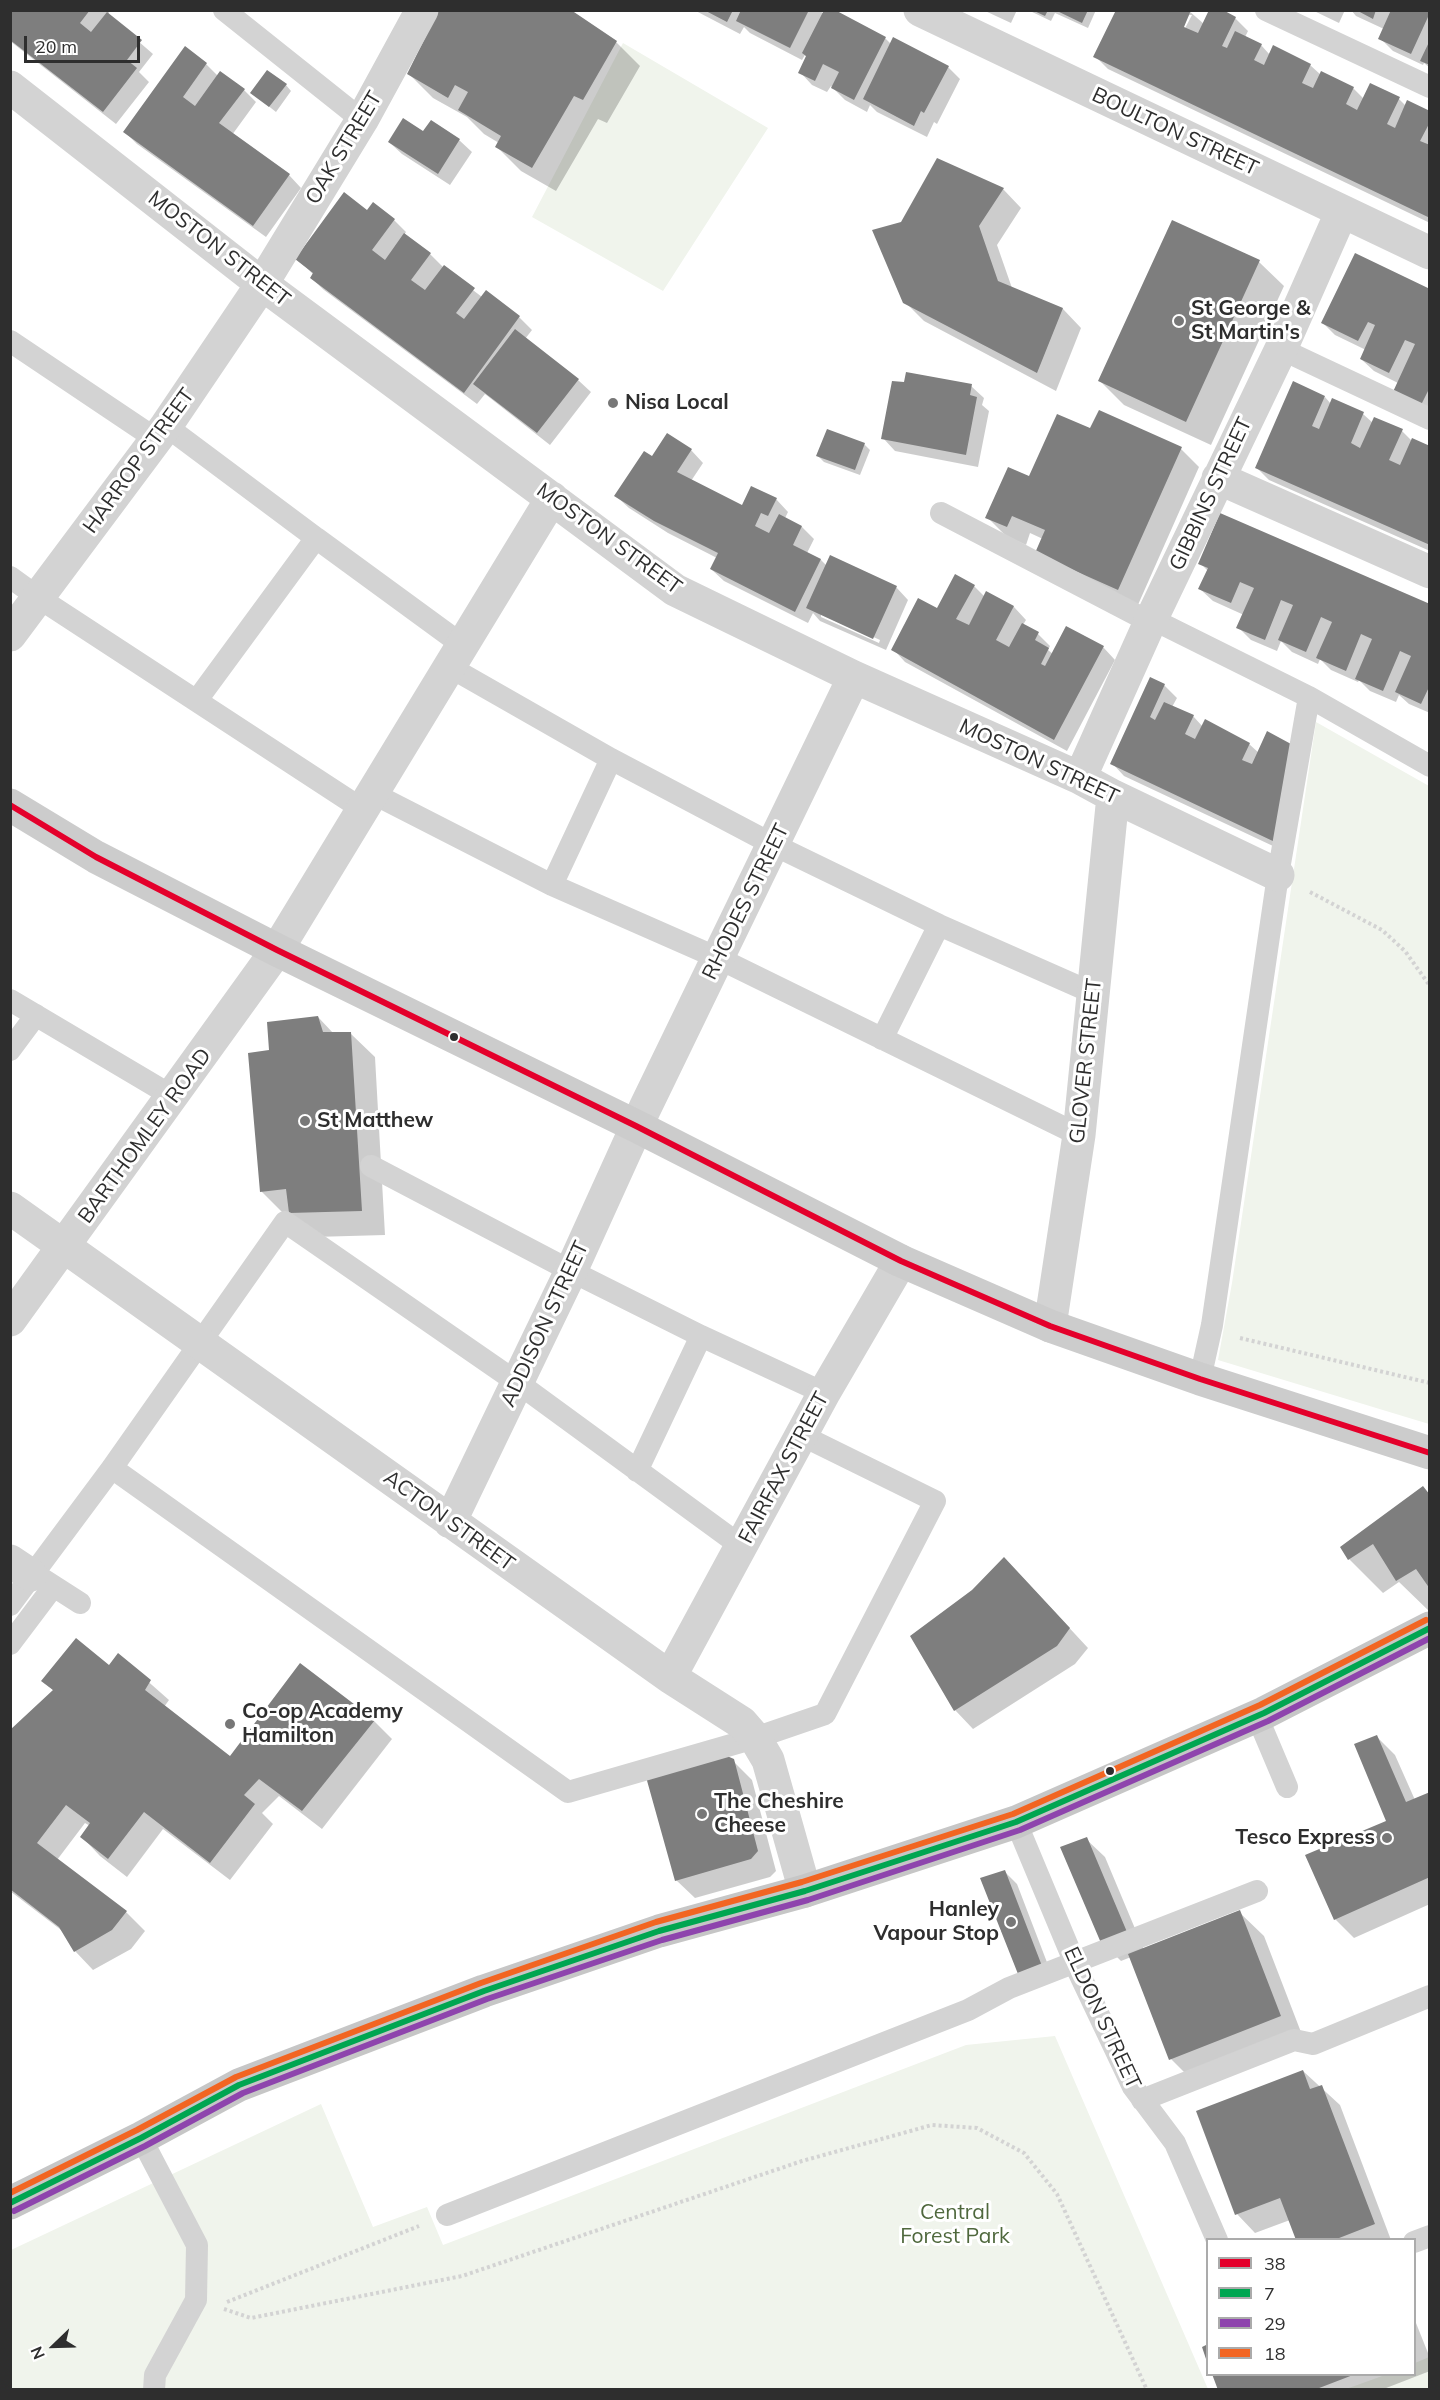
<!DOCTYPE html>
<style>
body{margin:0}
#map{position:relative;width:1440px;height:2400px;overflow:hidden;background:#fff;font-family:Mulish,sans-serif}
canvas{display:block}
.frame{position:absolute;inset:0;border:12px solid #2e2e2e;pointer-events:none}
.legend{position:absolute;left:1206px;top:2238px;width:210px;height:138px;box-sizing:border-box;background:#fff;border:2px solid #ababab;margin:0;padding:8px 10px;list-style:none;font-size:18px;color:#2e2e2e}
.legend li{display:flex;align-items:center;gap:12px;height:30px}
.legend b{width:30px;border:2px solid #ababab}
.north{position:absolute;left:24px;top:2316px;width:60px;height:60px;-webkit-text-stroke:4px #fff;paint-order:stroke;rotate:247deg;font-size:16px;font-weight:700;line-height:24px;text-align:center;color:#2e2e2e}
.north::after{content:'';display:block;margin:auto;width:21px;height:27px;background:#2e2e2e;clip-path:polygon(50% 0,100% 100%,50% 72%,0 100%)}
.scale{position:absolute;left:24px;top:36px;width:116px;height:27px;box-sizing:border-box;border:3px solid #2e2e2e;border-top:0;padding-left:8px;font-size:18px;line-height:21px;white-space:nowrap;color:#2e2e2e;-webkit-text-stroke:4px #fff;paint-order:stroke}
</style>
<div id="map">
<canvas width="1440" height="2400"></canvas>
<div class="frame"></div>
<ul class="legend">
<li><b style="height:8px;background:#e4002b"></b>38</li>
<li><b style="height:8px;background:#00a651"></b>7</li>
<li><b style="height:8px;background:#8e44ad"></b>29</li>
<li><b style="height:8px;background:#f26522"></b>18</li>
</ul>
<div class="north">N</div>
<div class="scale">20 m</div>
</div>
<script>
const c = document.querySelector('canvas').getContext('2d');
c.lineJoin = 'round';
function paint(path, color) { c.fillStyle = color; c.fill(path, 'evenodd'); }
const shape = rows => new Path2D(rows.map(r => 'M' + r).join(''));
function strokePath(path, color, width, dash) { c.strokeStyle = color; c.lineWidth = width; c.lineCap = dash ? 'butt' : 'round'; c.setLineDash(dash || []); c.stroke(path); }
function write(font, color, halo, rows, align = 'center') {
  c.font = font + ' Mulish,sans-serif'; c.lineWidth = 6; c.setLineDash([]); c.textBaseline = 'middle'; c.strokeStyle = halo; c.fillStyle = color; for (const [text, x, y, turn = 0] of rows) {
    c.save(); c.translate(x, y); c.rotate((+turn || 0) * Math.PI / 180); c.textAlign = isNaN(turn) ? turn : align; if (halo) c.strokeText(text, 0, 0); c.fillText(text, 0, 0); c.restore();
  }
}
const green = shape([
 [623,43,768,128,663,291,532,217],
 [1316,722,1429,786,1429,1424,1218,1360,1232,1283],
 [1055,2036,1208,2389,11,2390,11,2250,321,2104,373,2227,427,2207,443,2245,966,2045],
 [1429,2357,1429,2389,1346,2389,1385,2375,1414,2374,1415,2363]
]);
const shadow = shape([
 [10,10,110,10,108,15,153,54,139,72,149,82,116,124,10,41],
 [694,10,820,10,823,14,832,10,885,38,891,44,948,67,960,79,937,124,934,122,927,137,877,112,870,105,867,112,845,100,831,86,827,92,812,85,800,72,807,57,805,55,802,60,750,33,744,27,740,34],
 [983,10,1017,10,1011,23],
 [1028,10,1096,10,1088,28,1055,13,1051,21],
 [1117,10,1146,10,1154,14,1188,10,1204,24,1235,18,1248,31,1245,37,1261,45,1270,55,1310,65,1321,75,1353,88,1364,99,1399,99,1406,106,1430,113,1430,223,1108,69,1095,56],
 [1189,15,1192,15,1182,34,1180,33],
 [1312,10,1345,10,1339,23],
 [1351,10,1430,10,1430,68,1424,63,1423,65,1393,51,1380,38,1384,29,1356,16],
 [616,42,640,66,607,123,598,119,556,191,521,171,497,147,499,143,484,134,467,117,433,98,409,74],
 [206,64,218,76,244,90,256,102,232,135,289,175,301,188,266,237,137,144,125,132],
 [286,85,291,91,276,112,252,93],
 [431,122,459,140,472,152,450,185,402,154,389,142,424,133],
 [1003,189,1021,208,997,245,1012,288,1063,309,1081,328,1056,391,924,321,905,302],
 [367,212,394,220,406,232,404,235,430,254,444,268,482,297,486,292,519,317,532,330,525,339,578,380,591,392,550,445,485,394,477,404,324,290,311,278,314,275,297,259],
 [1173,222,1259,262,1284,286,1211,445,1124,405,1100,381],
 [1430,290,1430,417,1398,383,1374,371,1361,359,1366,350,1335,335,1323,323],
 [971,386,984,398,982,405,989,411,978,467,895,451,883,438],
 [1325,397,1331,404,1363,414,1373,423,1402,431,1411,440,1430,448,1430,551,1269,480,1257,468],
 [1091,430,1181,449,1199,467,1137,607,1056,571,1043,539,1030,533,1026,545,1006,536,987,517,1030,478],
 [864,444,870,450,860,475,824,462,818,456],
 [691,450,703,463,691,481,743,507,776,499,788,512,785,518,802,527,814,539,807,553,821,560,827,566,896,587,908,600,886,650,820,621,813,613,808,623,724,581,711,569,717,558,668,533,629,508,616,496,653,459],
 [821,613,880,640,879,643,821,617],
 [1200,563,1430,606,1430,713,1409,704,1399,695,1396,702,1370,691,1359,680,1358,682,1331,670,1320,659,1318,664,1292,652,1281,641,1277,651,1251,640,1238,627,1244,615,1213,601,1200,589,1208,571],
 [974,586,985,597,987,593,1014,607,1026,620,1023,625,1038,634,1050,646,1048,650,1053,654,1103,647,1115,660,1067,751,905,662,893,649,938,610],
 [1164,685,1177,698,1172,707,1193,716,1203,727,1249,744,1259,753,1290,854,1124,776,1112,763],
 [318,1017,334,1034,350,1033,375,1057,385,1235,314,1237,286,1216,262,1192,270,1052],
 [1430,1495,1430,1612,1399,1582,1383,1593,1349,1559,1342,1547],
 [1022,1577,1088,1648,1075,1664,973,1729,955,1710],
 [118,1655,169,1700,164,1707,230,1758,374,1721,392,1739,322,1829,279,1796,262,1813,273,1824,230,1880,163,1829,127,1877,100,1856,82,1837,90,1826,85,1823,57,1860,126,1912,145,1931,131,1949,93,1970,75,1951,65,1933,10,1891,10,1732,54,1691,43,1681,110,1667],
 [1376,1736,1395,1755,1415,1800,1430,1795,1430,1904,1354,1938,1335,1919,1388,1821],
 [733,1761,752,1780,776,1871,770,1877,695,1898,676,1880],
 [1086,1839,1105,1857,1144,1950,1239,1912,1264,1936,1304,2040,1195,2083,1171,2059,1131,1957,1121,1961,1102,1942],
 [1005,1872,1017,1884,1053,1978,1032,1986],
 [1303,2071,1340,2105,1391,2240,1298,2240,1290,2220,1255,2233,1237,2214],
 [1414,2318,1430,2358,1430,2371,1381,2390,1219,2390,1214,2374,1414,2374]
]);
const building = shape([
 [10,10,90,10,80,23,91,32,107,12,142,40,127,60,137,68,103,112,10,40],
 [439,10,571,10,617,41,583,100,574,96,532,168,495,147,501,136,458,110,468,92,455,85,448,98,407,74],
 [704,10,733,10,727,22],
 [741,10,809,10,790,48,736,21],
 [824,10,835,10,886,37,854,100,831,88,839,72,823,64,815,81,798,73,806,56,802,53],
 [1032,10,1048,10,1045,16],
 [1055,10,1088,10,1082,23],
 [1116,10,1154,12,1155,10,1191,10,1184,27,1198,33,1209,10,1223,10,1236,17,1222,46,1227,48,1235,31,1262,44,1254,60,1264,65,1273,45,1311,64,1302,83,1313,88,1321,71,1354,87,1346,104,1357,110,1370,83,1400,97,1387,124,1395,128,1407,100,1430,111,1430,122,1420,141,1430,145,1430,218,1093,57],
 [1356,10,1376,10,1373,19],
 [1391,10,1430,10,1430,18,1428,17,1411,54,1378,39],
 [893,37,949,66,924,113,921,111,914,126,863,99],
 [1430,40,1430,65,1420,61],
 [185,46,207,63,183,97,195,106,220,71,245,89,219,123,290,174,253,226,123,132],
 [267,70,287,84,269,107,250,93],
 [403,118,423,131,431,120,460,139,438,174,388,142],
 [937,158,1004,188,979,226,998,281,1063,308,1037,373,903,303,872,230,901,222],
 [344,192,367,210,373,202,395,219,372,250,385,260,404,233,431,253,411,280,425,290,444,265,475,288,456,313,464,319,486,290,520,316,464,393,310,278,313,273,295,259],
 [1172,220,1260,260,1186,422,1098,381],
 [1355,253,1430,289,1430,387,1420,407,1392,394,1415,344,1405,340,1389,373,1360,359,1375,325,1368,322,1358,341,1321,323],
 [515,329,579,379,537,433,473,384],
 [906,372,972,384,970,395,977,397,966,455,881,439,892,381,904,382],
 [1293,381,1325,396,1312,426,1319,429,1332,398,1364,412,1351,443,1360,448,1374,417,1403,429,1389,460,1400,465,1412,438,1430,446,1430,545,1255,468],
 [1099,410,1182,447,1118,590,1035,553,1045,530,1012,516,1007,527,985,518,1008,467,1029,476,1057,414,1090,428],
 [827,429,865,443,855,470,816,456],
 [667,433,692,449,677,472,742,505,751,486,777,498,768,516,761,513,755,526,769,533,779,514,802,526,793,545,821,559,795,612,710,569,718,553,654,521,614,496,644,451,652,456],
 [1220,513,1430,604,1430,685,1421,704,1395,692,1411,656,1400,651,1383,691,1355,679,1372,639,1361,634,1346,671,1316,658,1332,622,1321,617,1306,652,1278,640,1293,605,1281,600,1265,640,1236,628,1254,588,1240,582,1231,603,1198,589,1208,568,1198,564],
 [830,555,897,586,873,639,806,608],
 [955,574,975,585,956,619,969,625,986,591,1014,606,996,640,1009,647,1022,623,1039,632,1035,640,1049,648,1041,664,1045,666,1066,626,1104,646,1054,740,891,650,918,598,937,608],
 [1150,677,1165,684,1150,717,1155,720,1164,702,1194,715,1185,734,1195,739,1205,719,1250,743,1242,760,1252,764,1267,731,1291,744,1277,843,1110,764],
 [318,1016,323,1032,351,1032,362,1211,289,1213,286,1189,260,1192,248,1053,269,1050,267,1022],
 [1423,1486,1430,1495,1430,1589,1416,1569,1396,1581,1373,1544,1348,1560,1340,1547],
 [1004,1557,1070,1628,1057,1646,954,1711,910,1636,972,1590],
 [76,1638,109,1665,118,1653,151,1680,145,1690,230,1756,300,1663,375,1720,302,1811,259,1779,244,1795,255,1804,210,1863,144,1812,108,1859,80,1837,90,1823,66,1805,37,1843,127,1911,112,1930,74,1952,59,1927,10,1889,10,1730,53,1690,41,1681],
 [1377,1735,1406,1802,1430,1792,1430,1877,1334,1920,1305,1855,1386,1821,1354,1744],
 [727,1756,734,1759,758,1851,751,1859,675,1881,646,1777],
 [1087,1837,1127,1932,1101,1943,1060,1847],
 [1005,1870,1042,1966,1018,1974,980,1878],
 [1240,1910,1281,2016,1169,2060,1128,1954],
 [1303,2070,1310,2089,1322,2085,1375,2224,1334,2240,1296,2240,1280,2198,1235,2215,1196,2111],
 [1208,2344,1208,2361,1207,2362,1202,2347],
 [1212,2374,1353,2374,1353,2375,1314,2390,1218,2390]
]);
const path = shape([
 [1310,892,1382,930,1405,951,1430,986],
 [1240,1338,1430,1383],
 [227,2302,419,2226],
 [224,2309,251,2318,462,2276,802,2161,932,2125,977,2128,1024,2153,1057,2194,1147,2390]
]);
const lane = shape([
 [224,10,362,120],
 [1266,10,1430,87],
 [10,341,156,439],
 [1281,349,1430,419],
 [166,426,316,538],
 [941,513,1150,622],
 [10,577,39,598,362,809],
 [1152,619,1309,697,1430,766],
 [448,666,611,759,774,845,939,925,1093,993],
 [197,700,316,538,461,644],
 [372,793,552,885,718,958,1079,1135],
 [552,885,611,759],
 [10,1000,172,1096],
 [882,1039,939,925],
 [10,1050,36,1015],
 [371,1166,571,1271,701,1336,824,1393],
 [1200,1379,1212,1325,1278,875,1309,697],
 [112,1468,568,1792,755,1738,825,1714,935,1501,801,1435],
 [637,1471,701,1336],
 [41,1578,80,1603],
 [10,1605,112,1468,285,1222,518,1383,741,1546],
 [10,1644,53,1587],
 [1257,1716,1287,1787],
 [1016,1822,1079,1973,1133,2087,1175,2143,1217,2240],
 [1142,2100,1294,2040,1313,2044,1430,1996],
 [141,2138,197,2245,196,2300,155,2375,154,2390],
 [447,2215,968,2010,1009,1988,1257,1891],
 [1414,2242,1430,2236]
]);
const street = shape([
 [920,10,1430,253],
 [10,87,262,284,675,590,854,677,1080,778,1113,796,1278,875],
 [1218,478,1430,572],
 [10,635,166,426,262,284,362,120,422,10],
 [1080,778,1150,622,1281,349,1342,211],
 [10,1208,670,1677,742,1723,755,1738,768,1760,805,1891],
 [10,1320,277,950,552,498],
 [1050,1326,1079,1135,1113,796],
 [450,1522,571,1271,645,1108,854,677],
 [10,1561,31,1575],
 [670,1677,824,1393,901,1261]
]);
const secondary = shape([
 [10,805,96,857,277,950,636,1126,901,1261,1050,1326,1200,1379,1430,1453]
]);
const primary = shape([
 [10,2203,141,2138,239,2085,484,1991,659,1931,805,1891,1016,1822,1264,1713,1430,1628]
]);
const bus1 = shape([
 [10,805,96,857,277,950,636,1126,901,1261,1050,1326,1200,1379,1430,1453]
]);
const bus2 = shape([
 [10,2203,141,2138,239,2085,484,1991,659,1931,805,1891,1016,1822,1264,1713,1430,1628]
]);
const bus3 = shape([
 [14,2211,145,2146,243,2093,487,1999,662,1940,808,1900,1020,1830,1268,1721,1430,1638]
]);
const bus4 = shape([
 [10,2193,137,2130,236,2077,481,1983,656,1922,802,1882,1013,1814,1260,1705,1426,1620]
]);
const markers = [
 [1179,321,6,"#777"],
 [613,403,6,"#777"],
 [454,1037,5,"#2e2e2e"],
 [305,1121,6,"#777"],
 [230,1724,6,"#777"],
 [1110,1771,5,"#2e2e2e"],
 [702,1814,6,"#777"],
 [1387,1838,6,"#777"],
 [1011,1922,6,"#777"]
];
const streetNames = [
 ["BOULTON STREET",1175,132,25],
 ["OAK STREET",344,148,-59],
 ["MOSTON STREET",219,249,38],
 ["HARROP STREET",139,461,-54],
 ["GIBBINS STREET",1211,494,-65],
 ["MOSTON STREET",609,539,36],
 ["MOSTON STREET",1039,762,25],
 ["RHODES STREET",746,902,-64],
 ["GLOVER STREET",1086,1061,-84],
 ["BARTHOMLEY ROAD",145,1136,-54],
 ["ADDISON STREET",545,1324,-65],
 ["FAIRFAX STREET",784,1468,-62],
 ["ACTON STREET",449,1521,36],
 ["ELDON STREET",1102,2018,65]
];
const poiNames = [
 ["St George &",1191,309],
 ["St Martin's",1191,333],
 ["Nisa Local",625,403],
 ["St Matthew",317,1121],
 ["Co-op Academy",242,1712],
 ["Hamilton",242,1736],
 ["The Cheshire",714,1802],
 ["Cheese",714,1826],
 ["Tesco Express",1375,1838,"right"],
 ["Hanley",999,1910,"right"],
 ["Vapour Stop",999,1934,"right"]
];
const parkNames = [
 ["Central",955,2213],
 ["Forest Park",955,2237]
];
paint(green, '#f0f4ec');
paint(shadow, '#0003');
paint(building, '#7e7e7e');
strokePath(path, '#d3d3d3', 4, [3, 3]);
strokePath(lane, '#d3d3d3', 22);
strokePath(street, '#d3d3d3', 33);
strokePath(secondary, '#ccc', 33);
strokePath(primary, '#c6c6c6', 33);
strokePath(bus1, '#e4002b', 6);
strokePath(bus2, '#00a651', 6);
strokePath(bus3, '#8e44ad', 6);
strokePath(bus4, '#f26522', 6);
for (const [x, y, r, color] of markers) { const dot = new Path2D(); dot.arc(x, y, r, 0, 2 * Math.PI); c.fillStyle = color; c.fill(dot); strokePath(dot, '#fff', 2); }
write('21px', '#2e2e2e', '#fff', streetNames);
write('bold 21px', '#2e2e2e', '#fff', poiNames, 'left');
write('21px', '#4f683d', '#fff', parkNames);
</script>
